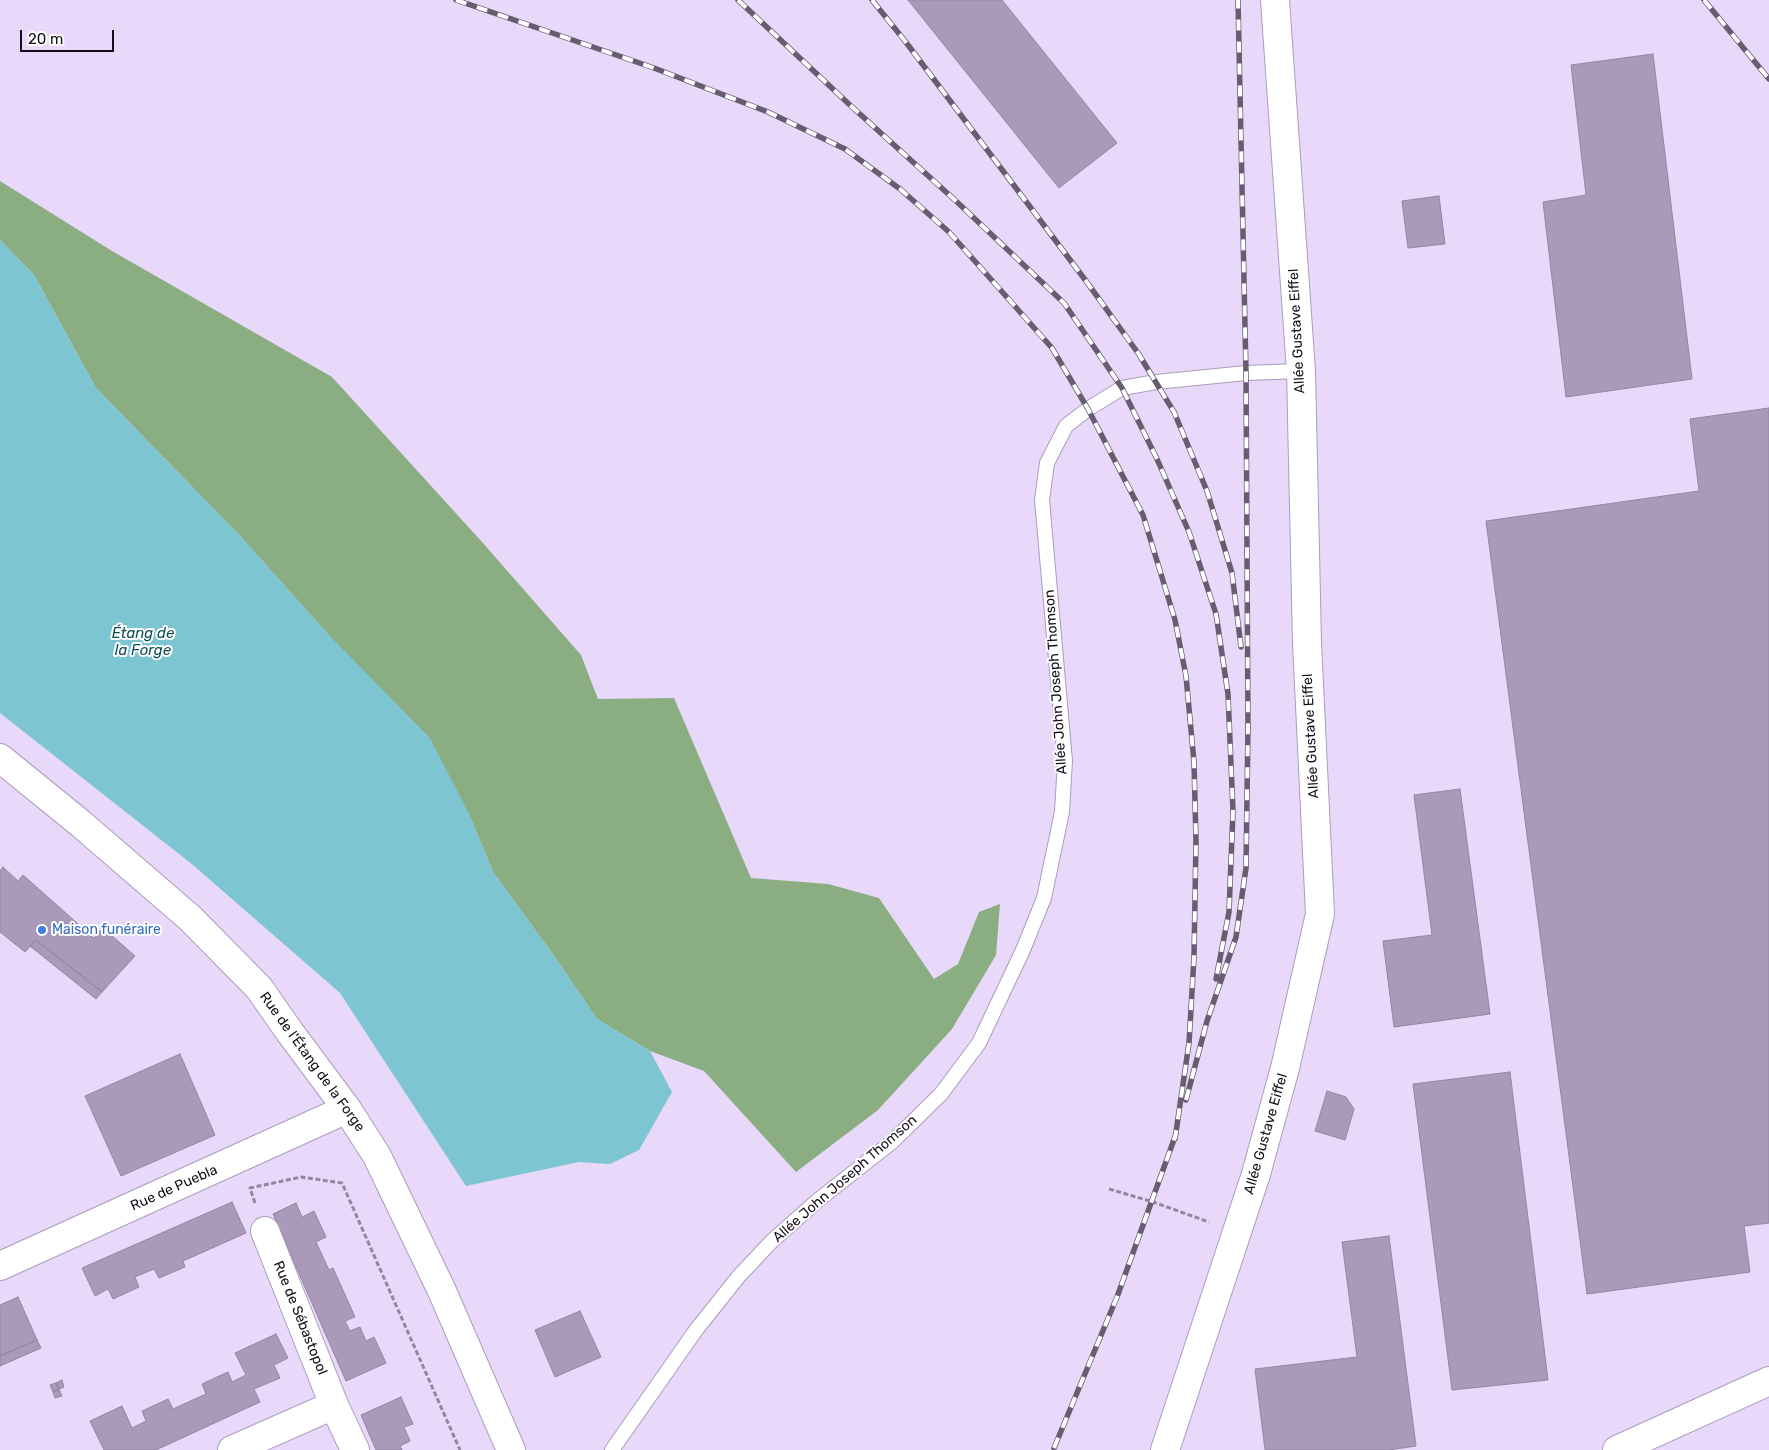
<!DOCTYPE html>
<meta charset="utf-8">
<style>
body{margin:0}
#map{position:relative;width:1769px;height:1450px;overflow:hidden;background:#e8d8f9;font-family:Rubik,sans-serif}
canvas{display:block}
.scale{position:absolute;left:20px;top:30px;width:94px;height:22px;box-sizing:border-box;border:2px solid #130d18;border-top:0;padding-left:6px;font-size:15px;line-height:18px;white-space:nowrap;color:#130d18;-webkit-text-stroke:4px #fff;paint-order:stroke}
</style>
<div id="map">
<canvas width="1769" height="1450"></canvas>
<div class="scale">20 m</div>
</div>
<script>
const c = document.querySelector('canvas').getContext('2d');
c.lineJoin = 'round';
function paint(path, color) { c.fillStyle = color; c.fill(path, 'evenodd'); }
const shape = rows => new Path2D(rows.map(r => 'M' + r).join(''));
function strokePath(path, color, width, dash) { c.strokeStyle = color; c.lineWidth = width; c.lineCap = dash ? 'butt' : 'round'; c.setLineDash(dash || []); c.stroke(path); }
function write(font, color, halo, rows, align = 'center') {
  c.font = font + ' Rubik,sans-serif'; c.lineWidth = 4; c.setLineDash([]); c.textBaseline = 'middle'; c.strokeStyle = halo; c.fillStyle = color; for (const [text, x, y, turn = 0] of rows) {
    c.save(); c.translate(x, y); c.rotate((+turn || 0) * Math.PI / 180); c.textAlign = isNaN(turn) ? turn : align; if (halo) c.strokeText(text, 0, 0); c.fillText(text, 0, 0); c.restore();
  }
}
const forest = shape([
 [0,181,112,251,332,377,482,542,581,655,598,699,674,698,751,878,828,884,879,898,934,979,958,964,979,912,1000,904,996,955,952,1029,878,1110,796,1172,704,1071,650,1051,597,1019,557,960,493,872,468,812,325,631,242,538,96,388,34,275,0,240]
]);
const water = shape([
 [0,240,34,275,96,388,242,538,325,631,430,738,468,812,493,872,557,960,597,1019,650,1051,672,1092,639,1150,610,1164,579,1162,466,1186,340,993,193,865,0,713]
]);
const building = shape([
 [908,0,1002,0,1117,143,1059,188,908,0],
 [1653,54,1692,379,1566,397,1543,202,1586,195,1571,65,1653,54],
 [1439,196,1445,244,1408,248,1402,201,1439,196],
 [1769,408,1769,1223,1744,1226,1750,1272,1587,1294,1486,521,1699,491,1690,419,1769,408],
 [1460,789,1490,1014,1394,1027,1383,941,1432,935,1414,795,1460,789],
 [3,867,18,881,23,875,94,938,103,928,135,956,102,992,36,940,25,952,0,932,0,871,3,867],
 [36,940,102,992,96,999,30,946,36,940],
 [180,1054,215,1135,121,1176,85,1096,180,1054],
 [1510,1072,1548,1380,1452,1390,1413,1084,1510,1072],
 [1327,1091,1346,1097,1354,1109,1345,1140,1315,1131,1327,1091],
 [232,1202,246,1233,183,1261,185,1267,159,1278,154,1269,135,1277,139,1287,113,1299,108,1289,95,1296,82,1268,232,1202],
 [296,1203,302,1217,314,1211,326,1237,316,1242,329,1270,333,1268,355,1317,345,1321,350,1331,360,1327,366,1341,374,1337,386,1363,346,1381,273,1214,296,1203],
 [1389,1236,1416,1446,1389,1450,1265,1450,1255,1369,1357,1357,1342,1242,1389,1236],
 [18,1297,37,1340,0,1356,0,1305,18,1297],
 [580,1311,601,1357,555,1377,535,1330,580,1311],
 [276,1334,288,1358,274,1365,280,1378,254,1389,260,1402,156,1450,104,1450,90,1421,122,1406,132,1428,146,1421,142,1411,168,1399,173,1409,206,1394,202,1384,228,1372,232,1382,246,1375,235,1353,276,1334],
 [37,1340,41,1348,0,1366,0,1356,37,1340],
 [62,1380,64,1387,59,1389,56,1383,62,1380],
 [56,1383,59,1389,53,1392,50,1385,56,1383],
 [59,1389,62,1396,55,1398,53,1392,59,1389],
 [401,1397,413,1424,404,1427,410,1441,400,1446,402,1450,376,1450,361,1415,401,1397]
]);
const path = shape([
 [1109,1189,1153,1202,1209,1222],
 [255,1203,250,1188,301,1177,342,1183,460,1450]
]);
const service = shape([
 [612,1450,696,1330,739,1276,772,1241,817,1201,892,1142,941,1094,979,1043,1023,950,1044,898,1062,812,1065,761,1042,500,1047,463,1066,426,1088,409,1122,388,1156,382,1246,373,1301,371]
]);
const minor = shape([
 [265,1231,334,1405,355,1450],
 [0,1266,347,1109],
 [232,1450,334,1405],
 [1165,1450,1256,1174,1285,1068,1320,914,1307,643,1301,371,1275,0]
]);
const tertiary = shape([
 [0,758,80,823,190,918,259,988,289,1031,347,1109,377,1156,442,1291,511,1450]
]);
const secondary = shape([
 [1617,1450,1769,1381]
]);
const rail = shape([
 [456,0,654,68,768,112,845,149,900,189,949,232,1052,348,1088,409,1143,515,1175,620,1186,676,1194,762,1196,841,1194,957,1189,1043,1175,1139],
 [738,0,851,106,956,201,1064,303,1122,388,1157,459,1189,532,1216,614,1228,694,1233,811,1229,912,1216,979],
 [872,0,905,41,1086,281,1138,353,1174,412,1207,491,1232,573,1241,647],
 [1704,0,1769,79],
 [1186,1100,1207,1021,1236,937,1246,868,1248,727,1246,373,1238,0],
 [1054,1448,1117,1297,1176,1134]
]);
const markers = [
 [42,930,5,"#3f7fe0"]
];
const streetNames = [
 ["Allée Gustave Eiffel",1297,331,-93],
 ["Allée John Joseph Thomson",1056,682,-94],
 ["Allée Gustave Eiffel",1311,736,-93],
 ["Rue de l'Étang de la Forge",312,1062,54],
 ["Allée Gustave Eiffel",1266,1134,-74],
 ["Allée John Joseph Thomson",845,1179,-41],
 ["Rue de Puebla",174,1188,-24],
 ["Rue de Sébastopol",300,1318,68]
];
const shopNames = [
 ["Maison funéraire",52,930]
];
const waterNames = [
 ["Étang de",143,634],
 ["la Forge",143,651]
];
paint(forest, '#8aad82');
paint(water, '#7dc5d1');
paint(building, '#a99ab9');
strokePath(building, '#9485a3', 1);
strokePath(service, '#ac9dbc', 16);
strokePath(minor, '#ac9dbc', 30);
strokePath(tertiary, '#ac9dbc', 30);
strokePath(secondary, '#ac9dbc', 30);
strokePath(path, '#9387a0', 3, [5, 2.5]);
strokePath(service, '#fff', 14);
strokePath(minor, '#fff', 28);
strokePath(tertiary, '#fff', 28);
strokePath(secondary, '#fff', 28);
strokePath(rail, '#675d71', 5.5);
strokePath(rail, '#fff', 4, [11]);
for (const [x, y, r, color] of markers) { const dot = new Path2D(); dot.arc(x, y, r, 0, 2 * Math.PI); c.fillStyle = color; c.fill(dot); strokePath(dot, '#fff', 2); }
write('14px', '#130d18', '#fff', streetNames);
write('14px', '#366cbe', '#fff', shopNames, 'left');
write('italic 15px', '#0e4e57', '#fff', waterNames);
</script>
